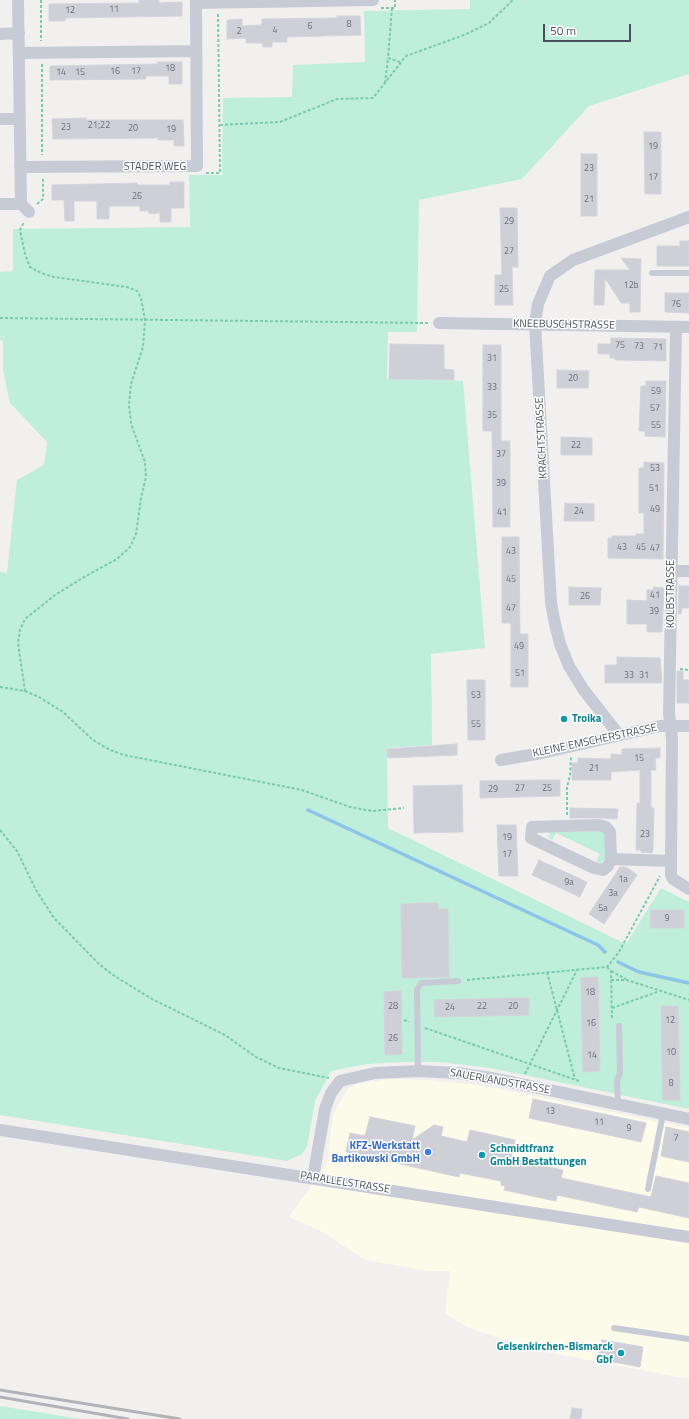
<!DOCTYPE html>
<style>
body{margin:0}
#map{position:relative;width:689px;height:1419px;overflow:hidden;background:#f2f0ef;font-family:"Titillium Web",sans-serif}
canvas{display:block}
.scale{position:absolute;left:543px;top:24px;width:88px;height:18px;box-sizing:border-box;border:2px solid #484e5c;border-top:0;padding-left:5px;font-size:12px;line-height:14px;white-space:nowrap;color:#484e5c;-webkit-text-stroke:3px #fff;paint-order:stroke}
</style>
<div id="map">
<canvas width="689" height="1419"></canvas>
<div class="scale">50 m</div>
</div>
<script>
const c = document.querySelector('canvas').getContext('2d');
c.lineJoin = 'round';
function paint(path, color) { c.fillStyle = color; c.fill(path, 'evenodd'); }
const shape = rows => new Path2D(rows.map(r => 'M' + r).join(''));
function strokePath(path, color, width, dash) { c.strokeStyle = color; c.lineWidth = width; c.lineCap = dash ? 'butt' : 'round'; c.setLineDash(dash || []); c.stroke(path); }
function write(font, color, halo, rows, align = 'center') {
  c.font = font + ' "Titillium Web",sans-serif'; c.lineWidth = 3; c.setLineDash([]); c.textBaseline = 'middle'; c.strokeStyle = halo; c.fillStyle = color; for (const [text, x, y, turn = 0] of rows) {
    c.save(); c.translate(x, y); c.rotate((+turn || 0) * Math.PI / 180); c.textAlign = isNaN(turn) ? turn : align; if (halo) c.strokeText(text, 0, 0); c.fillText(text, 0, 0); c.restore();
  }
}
const commercial = shape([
 [389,1079,426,1080,480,1085,689,1128,689,1379,531,1349,469,1328,445,1314,450,1271,428,1271,365,1260,321,1231,289,1217,329,1161,328,1153,333,1115,344,1095,349,1088,358,1084]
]);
const green = shape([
 [470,0,689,0,689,74,589,106,522,179,419,200,417,332,388,332,387,379,463,381,485,648,431,654,432,745,387,748,388,828,626,944,661,888,689,902,689,1109,490,1068,438,1062,403,1062,367,1064,331,1071,315,1101,307,1147,302,1154,287,1161,0,1115,0,572,7,573,17,480,44,465,47,442,10,403,3,370,3,341,0,340,0,272,13,271,13,229,190,227,189,175,222,175,223,98,292,97,293,65,365,62,364,11,470,9],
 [602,831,606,835,605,859,601,863,596,862,600,854,556,833,552,841,548,837,550,832],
 [0,1406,81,1419,0,1419]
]);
const stream = shape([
 [308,810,598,945,605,952],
 [618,962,639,972,689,983]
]);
const building = shape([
 [139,0,159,0,159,3,182,2,182,16,65,18,65,21,49,21,49,4,139,3,139,0],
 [337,16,360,16,361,35,287,37,287,42,272,42,272,47,263,47,263,43,246,43,246,38,227,39,227,20,242,19,242,26,262,25,262,19,337,18,337,16],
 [158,62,182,62,182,84,169,84,169,76,146,76,146,79,50,80,50,66,158,64,158,62],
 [86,118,86,120,183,120,184,146,174,146,174,140,158,140,158,138,53,139,52,119,86,118],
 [644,132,661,132,661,194,645,194,644,132],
 [581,154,597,154,597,216,581,216,581,154],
 [170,182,184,182,184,208,171,208,171,222,160,222,160,213,149,214,149,211,140,211,140,206,109,206,109,219,97,219,97,201,74,201,74,221,65,221,64,200,52,200,52,185,137,183,137,185,170,185,170,182],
 [500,208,517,208,518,267,512,267,513,305,495,305,495,275,502,275,500,208],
 [680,241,689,241,689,266,657,266,657,246,680,246,680,241],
 [621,258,641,259,640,312,630,312,630,303,621,303,605,278,604,305,594,305,595,270,630,270,621,258],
 [665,293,689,293,689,313,665,312,665,293],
 [611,338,666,339,666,361,615,360,615,358,610,358,610,354,598,354,598,344,611,344,611,338],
 [390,344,444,345,444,369,454,370,454,380,389,379,390,344],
 [483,345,501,345,501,441,510,441,510,527,493,527,492,431,483,431,483,345],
 [557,370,589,371,588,388,557,388,557,370],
 [646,381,666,381,665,437,645,436,645,431,639,431,641,386,646,386,646,381],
 [561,437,592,438,592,455,561,455,561,437],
 [644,462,664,463,663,559,608,558,608,538,612,538,612,536,636,536,636,534,644,534,644,513,639,513,639,468,644,468,644,462],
 [565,503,594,504,594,521,564,521,565,503],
 [502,537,519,537,520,634,528,634,528,687,511,687,511,623,502,623,502,537],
 [679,586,689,586,689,608,682,608,681,614,678,614,679,586],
 [569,587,601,588,600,605,569,605,569,587],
 [654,587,664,588,662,632,647,632,647,624,627,624,627,600,647,601,647,590,653,590,654,587],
 [617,657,660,658,662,683,605,683,605,665,617,665,617,657],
 [677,671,683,671,683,680,689,680,689,703,677,703,677,671],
 [467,680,485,680,485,740,468,740,467,680],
 [457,744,457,755,388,758,387,749,457,744],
 [660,748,660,758,655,758,656,770,651,770,651,808,654,808,653,851,652,853,641,852,641,850,636,850,637,803,640,803,640,770,611,772,611,780,572,780,572,763,578,763,578,758,611,759,611,754,622,755,622,749,660,748],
 [542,780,560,780,560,796,480,798,480,781,542,780],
 [462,785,463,832,414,833,413,786,462,785],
 [570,808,618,809,617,819,599,818,570,818,570,808],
 [497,825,516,825,518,876,499,876,497,825],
 [539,860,587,882,580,897,532,875,539,860],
 [620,867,626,867,637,875,604,924,589,914,620,867],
 [427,903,438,903,438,909,448,909,449,977,402,978,401,904,427,903],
 [651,910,684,910,684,928,650,928,651,910],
 [598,977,600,1071,583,1072,581,978,598,977],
 [401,991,402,1054,385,1055,384,992,401,991],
 [514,998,529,998,529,1015,435,1017,434,1000,514,998],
 [661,1006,678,1006,680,1100,663,1100,661,1006],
 [533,1099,646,1123,641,1142,529,1118,533,1099],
 [370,1117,415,1126,412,1140,434,1125,443,1127,441,1136,467,1142,470,1130,515,1140,511,1159,563,1170,561,1178,651,1197,656,1176,689,1183,689,1218,639,1207,637,1212,557,1195,556,1201,504,1190,505,1186,501,1185,501,1181,460,1173,459,1177,346,1152,350,1133,365,1136,370,1117],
 [666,1127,689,1132,689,1162,661,1156,666,1127],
 [602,1340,643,1347,640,1367,598,1359,602,1340],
 [572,1408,582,1409,581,1419,570,1419,572,1408]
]);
const path = shape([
 [41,0,41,41],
 [381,8,395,8,395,0],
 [392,8,388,58,400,62],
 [42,64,42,155],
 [385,83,388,58],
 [220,125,280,122,337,99,373,98,406,56,464,35,489,23,513,0],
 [206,173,220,173,218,13],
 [37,204,43,199,43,178],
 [0,318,428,323],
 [680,669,689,670],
 [0,687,25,691,18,643,20,630,25,619,55,595,84,577,117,559,130,547,136,534,141,498,146,477,145,462,131,424,129,405,131,384,143,347,145,320,141,298,137,291,127,287,54,277,41,273,30,267,25,254,20,230,24,222],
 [25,691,39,697,63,712,93,740,110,750,124,755,302,790,350,807,372,811,404,808],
 [567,815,567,787,570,775,571,757],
 [0,830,17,851,36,890,54,918,99,964,113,975,152,999,225,1035,256,1057,279,1068,329,1078],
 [607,967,611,971,612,1020],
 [611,971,626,979],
 [547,972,575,1079],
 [467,980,607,967,619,952,660,876],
 [611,980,627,980,689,1000],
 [612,1008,657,992],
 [404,1020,409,1022],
 [425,1028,579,1081],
 [525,1074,577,970]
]);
const service = shape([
 [652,273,689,273],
 [418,1071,417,990,421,983,458,981],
 [618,1104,617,1080,620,1073,619,1026],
 [648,1189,663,1114],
 [614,1328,689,1339]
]);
const minor = shape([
 [18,0,21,204],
 [196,3,373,0],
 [0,34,19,33],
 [19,53,196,51],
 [0,119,19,119],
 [20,167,197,166,196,0],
 [0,204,21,204,29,212],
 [439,323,689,327],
 [676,327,669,713,672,739,671,861,671,875,673,879,689,889],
 [671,571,689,571],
 [619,735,583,689,569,666,560,644,555,624,551,603,535,324,538,304,550,276,573,260,689,217],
 [501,760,542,753,660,726,689,726],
 [611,859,608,866,603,870,594,868,531,838,532,827,599,825,606,827,610,832,611,859,671,861],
 [0,1130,689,1237],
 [313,1178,325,1109,331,1093,340,1081,375,1073,418,1071,457,1073,491,1078,689,1119]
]);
const rail = shape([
 [0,1390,180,1419],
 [0,1397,128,1419]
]);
const markers = [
 [564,719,4,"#0f9aa8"],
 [428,1152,4,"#3f7fe0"],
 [482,1155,4,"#0f9aa8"],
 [621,1353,4,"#0f9aa8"]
];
const numberNames = [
 ["11",114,10],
 ["12",70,11],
 ["8",349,25],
 ["6",310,27],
 ["4",275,31],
 ["2",239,32],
 ["18",170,69],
 ["16",115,72],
 ["17",136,72],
 ["14",61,73],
 ["15",80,73],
 ["21;22",99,126],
 ["23",66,128],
 ["20",133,129],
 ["19",171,130],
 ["19",653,147],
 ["23",589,169],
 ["17",653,178],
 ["26",137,197],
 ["21",589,200],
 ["29",509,222],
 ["27",509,252],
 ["12b",631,286],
 ["25",504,290],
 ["76",676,305],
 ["75",620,346],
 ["73",639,347],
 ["71",658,348],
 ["31",492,359],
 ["20",573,379],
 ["33",492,388],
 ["59",656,392],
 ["57",655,409],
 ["35",492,416],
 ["55",656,426],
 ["22",576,446],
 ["37",501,455],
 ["53",655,469],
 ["39",501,484],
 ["51",654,489],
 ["49",655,510],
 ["24",579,512],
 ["41",502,513],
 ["43",622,548],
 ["45",641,548],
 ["47",655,549],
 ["43",511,552],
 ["45",511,580],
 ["41",655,596],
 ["26",585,597],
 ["47",511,609],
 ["39",654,612],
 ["49",519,647],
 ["51",520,674],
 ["33",629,676],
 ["31",644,676],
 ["53",476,696],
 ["55",476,725],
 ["15",639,759],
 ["21",594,769],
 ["27",520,789],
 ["25",547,789],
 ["29",493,790],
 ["23",645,835],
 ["19",507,838],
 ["17",507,855],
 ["1a",623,880],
 ["9a",569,883],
 ["3a",613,894],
 ["5a",603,909],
 ["9",667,919],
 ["18",590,993],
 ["28",393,1007],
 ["22",482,1007],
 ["20",513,1007],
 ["24",450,1008],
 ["12",670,1021],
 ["16",591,1024],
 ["26",393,1039],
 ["10",671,1053],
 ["14",592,1056],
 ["8",671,1084],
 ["13",550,1112],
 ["11",599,1123],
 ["9",629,1129],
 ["7",676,1139]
];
const streetNames = [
 ["STADER WEG",155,167],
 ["KNEEBUSCHSTRASSE",564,325,1],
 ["KRACHTSTRASSE",542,438,-93],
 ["KOLBSTRASSE",671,594,-90],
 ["KLEINE EMSCHERSTRASSE",595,741,-12],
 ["SAUERLANDSTRASSE",500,1082,10],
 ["PARALLELSTRASSE",345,1183,9]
];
const cultureNames = [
 ["Troika",572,719],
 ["Schmidtfranz",490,1149],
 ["GmbH Bestattungen",490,1162],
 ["Gelsenkirchen-Bismarck",613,1347,"right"],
 ["Gbf",613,1360,"right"]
];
const shopNames = [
 ["KFZ-Werkstatt",420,1146],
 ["Bartikowski GmbH",420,1159]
];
paint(commercial, '#fcfae9');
paint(green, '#bfeedb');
strokePath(stream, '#8dc4ea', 3.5);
paint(building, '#cfd0d7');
strokePath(building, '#d3d4db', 1);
strokePath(path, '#78cbb3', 2, [3, 2]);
strokePath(service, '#c6cbd6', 6);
strokePath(minor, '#c6cbd6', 12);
strokePath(rail, '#b2b3b9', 3);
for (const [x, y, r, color] of markers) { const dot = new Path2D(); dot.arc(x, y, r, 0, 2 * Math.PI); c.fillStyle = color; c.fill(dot); strokePath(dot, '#fff', 1.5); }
write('9px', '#6a6e7b', null, numberNames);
write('11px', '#484e5c', '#fff', streetNames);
write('bold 11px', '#0d838f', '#fff', cultureNames, 'left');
write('bold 11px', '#366cbe', '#fff', shopNames, 'right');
</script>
